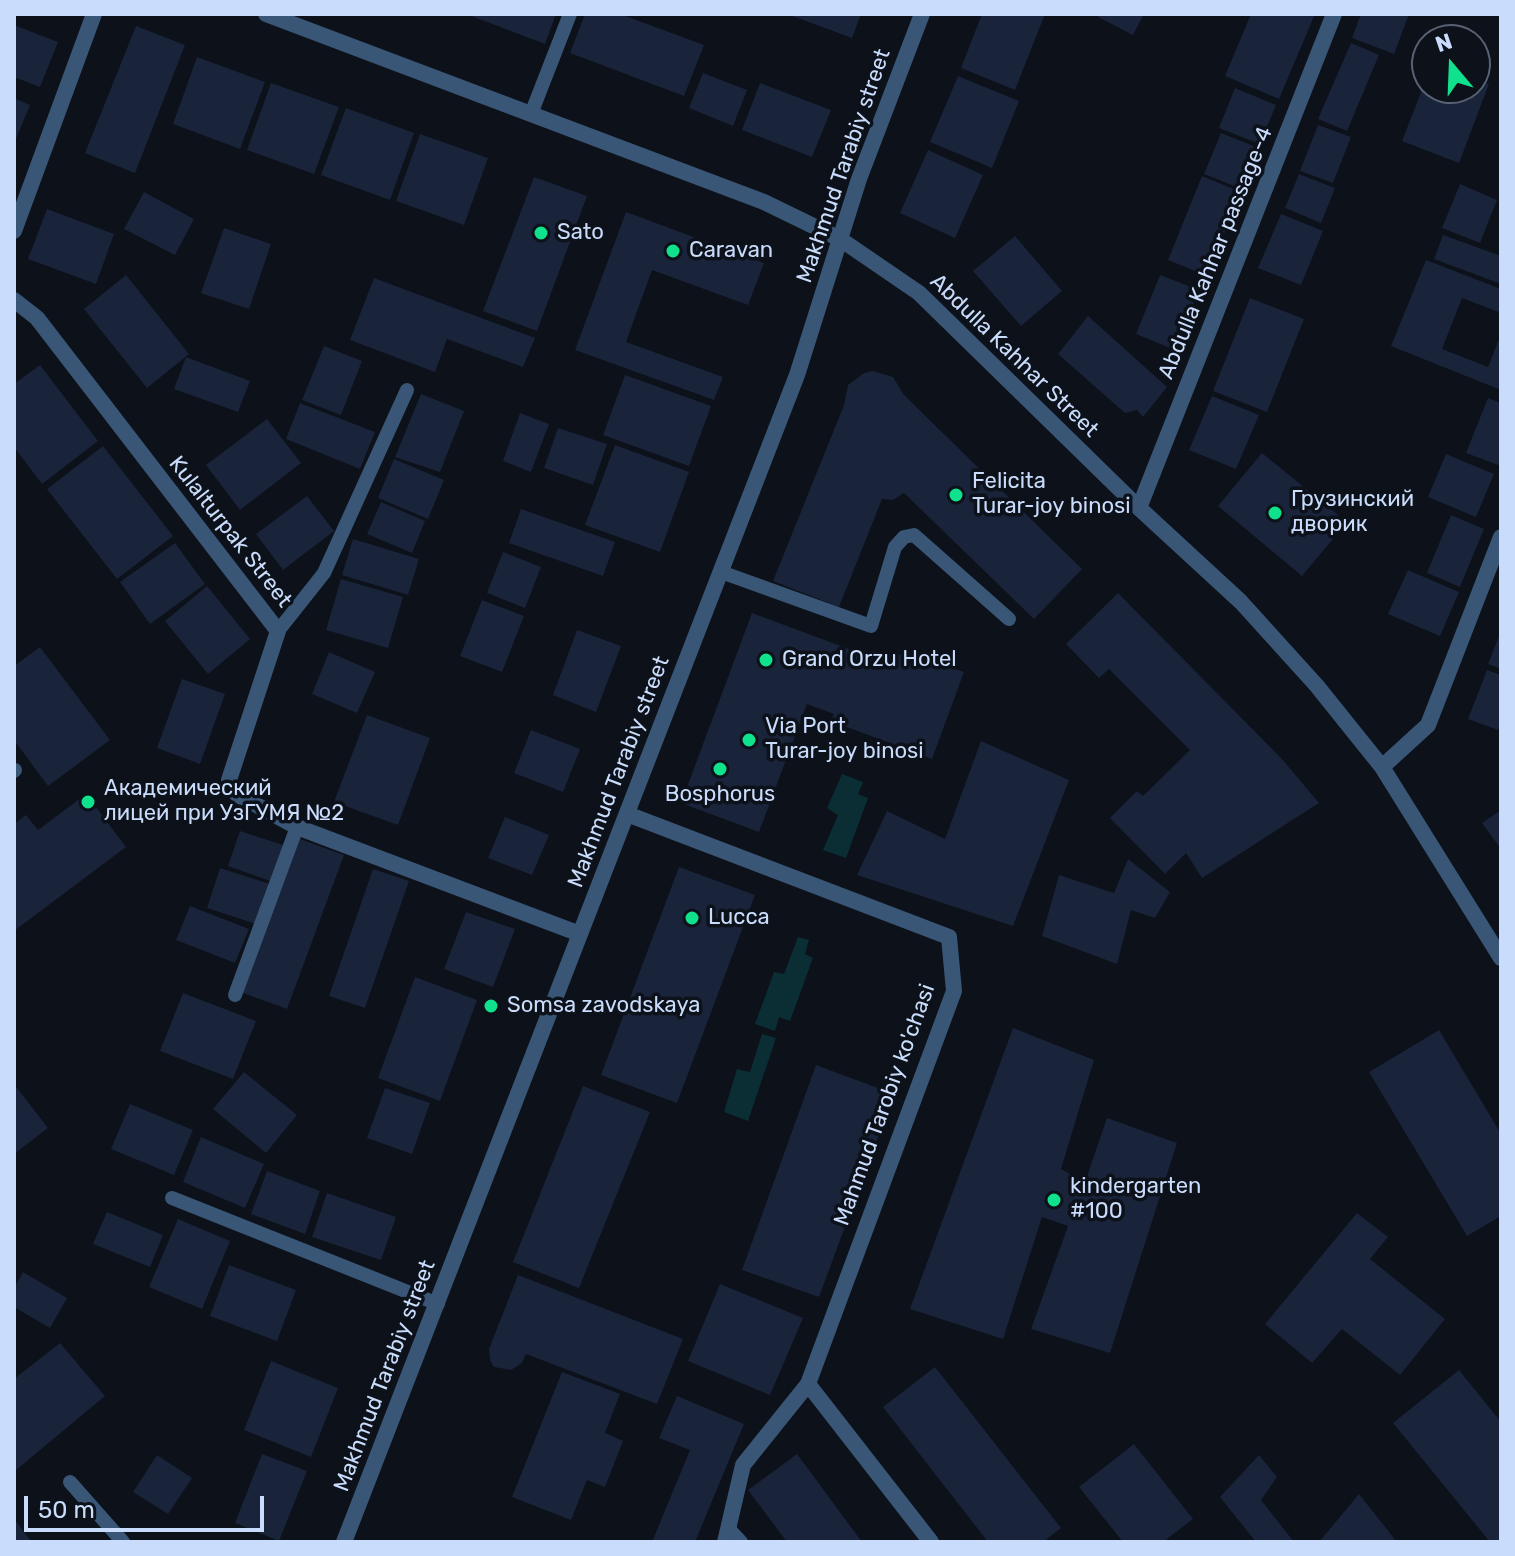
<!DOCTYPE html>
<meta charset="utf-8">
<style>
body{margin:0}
#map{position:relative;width:1515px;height:1556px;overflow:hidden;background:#0c111a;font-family:Rubik,sans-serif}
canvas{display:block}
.frame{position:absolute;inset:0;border:16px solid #c9dcfb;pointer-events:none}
.north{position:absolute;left:1411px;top:24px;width:80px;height:80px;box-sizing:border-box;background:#0c111a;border:2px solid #586274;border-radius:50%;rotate:341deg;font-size:22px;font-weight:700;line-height:32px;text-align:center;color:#c9dcfb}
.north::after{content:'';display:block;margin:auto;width:28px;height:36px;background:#0fe18d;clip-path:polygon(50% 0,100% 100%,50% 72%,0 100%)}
.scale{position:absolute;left:24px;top:1496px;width:240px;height:36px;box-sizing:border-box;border:4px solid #c9dcfb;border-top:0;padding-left:10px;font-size:24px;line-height:28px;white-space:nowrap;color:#c9dcfb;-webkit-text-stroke:6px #0c111a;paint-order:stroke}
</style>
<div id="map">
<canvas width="1515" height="1556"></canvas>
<div class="frame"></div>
<div class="north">N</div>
<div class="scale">50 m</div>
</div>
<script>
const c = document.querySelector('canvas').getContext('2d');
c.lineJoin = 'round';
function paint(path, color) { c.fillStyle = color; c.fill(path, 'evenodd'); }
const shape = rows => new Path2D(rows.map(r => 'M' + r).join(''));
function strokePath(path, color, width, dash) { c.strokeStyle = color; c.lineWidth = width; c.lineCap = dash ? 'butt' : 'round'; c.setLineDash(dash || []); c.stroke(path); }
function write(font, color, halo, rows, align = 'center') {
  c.font = font + ' Rubik,sans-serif'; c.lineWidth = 7; c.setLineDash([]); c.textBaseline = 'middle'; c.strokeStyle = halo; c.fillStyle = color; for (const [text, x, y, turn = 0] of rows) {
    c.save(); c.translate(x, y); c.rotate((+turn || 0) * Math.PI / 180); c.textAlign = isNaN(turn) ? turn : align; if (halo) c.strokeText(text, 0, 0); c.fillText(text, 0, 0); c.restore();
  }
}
const water = shape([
 [842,774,863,782,858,794,868,798,846,858,823,850,838,815,827,808],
 [798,937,809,940,805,954,813,958,790,1021,779,1017,775,1031,755,1024,774,972,784,974],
 [762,1034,776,1038,748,1121,724,1112,737,1069,750,1072]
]);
const building = shape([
 [466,14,556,14,545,44],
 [585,14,620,14,704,45,684,96,570,53],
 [787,14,861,14,852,38],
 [982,14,1045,14,1015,90,961,68],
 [1099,14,1144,14,1133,35,1098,17],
 [1251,14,1315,14,1279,99,1225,76],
 [1361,14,1409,14,1394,54,1352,38],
 [14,25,58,42,40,87,14,77],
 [136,26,185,45,135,173,85,153],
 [1351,43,1379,55,1347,131,1318,119],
 [197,57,265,82,240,149,173,124],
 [703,73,747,90,733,126,689,108],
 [958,76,1019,101,992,168,930,142],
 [1427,77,1427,88,1475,88,1475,79,1489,84,1459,163,1402,141],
 [271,83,339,107,314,174,247,150],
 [760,83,831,110,812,157,742,130],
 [1235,88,1276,105,1260,144,1219,128],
 [14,98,30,105,14,144],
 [346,108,414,133,390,200,321,175],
 [1318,125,1351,137,1333,183,1300,171],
 [1221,133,1261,149,1244,190,1204,174],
 [420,134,488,158,464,225,396,201],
 [928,150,983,175,955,238,900,213],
 [1299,174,1335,188,1321,223,1285,208],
 [1202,176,1241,192,1207,276,1168,260],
 [534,177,587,196,537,331,483,311],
 [1460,184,1497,200,1480,243,1442,228],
 [144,192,194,219,175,255,124,229],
 [47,209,114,234,96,284,28,259],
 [626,212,764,263,748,305,652,270,626,342,723,377,714,400,575,350],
 [1281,214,1323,231,1301,285,1258,268],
 [224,228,271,244,249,309,201,293],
 [1443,235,1501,256,1501,284,1434,259],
 [1015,236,1062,291,1021,326,973,271],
 [1426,260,1501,289,1501,313,1462,298,1442,349,1488,367,1501,334,1501,390,1391,346],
 [126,275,189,354,147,388,84,309],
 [1160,275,1199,290,1175,350,1136,334],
 [374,278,535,338,523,367,447,339,435,372,350,340],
 [1250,298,1304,319,1267,412,1213,391],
 [1088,316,1167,387,1143,417,1137,410,1125,413,1058,354],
 [324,346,362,361,341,415,302,400],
 [186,357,250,381,238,412,174,389],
 [40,365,98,441,42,484,14,447,14,384],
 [873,371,893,377,904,395,1082,569,1034,619,904,493,893,500,882,499,839,607,773,581,844,405,848,385,864,373],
 [625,375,711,406,689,466,603,435],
 [421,394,464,411,440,472,395,457],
 [1212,396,1259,415,1236,469,1189,450],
 [1488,398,1501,403,1501,466,1466,453],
 [300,403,375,432,360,469,286,439],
 [520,413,549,424,531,472,503,461],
 [267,419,301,463,240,510,206,465],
 [558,428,607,444,593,485,544,468],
 [615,445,689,472,660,552,585,525],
 [103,446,173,536,117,579,47,489],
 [1262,453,1347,522,1302,576,1218,506],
 [1446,454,1494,474,1476,517,1428,497],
 [394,459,444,480,428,519,378,498],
 [307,496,334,531,283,570,256,534],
 [381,502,425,521,412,553,367,534],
 [521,509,615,542,603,576,509,543],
 [1451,515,1484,529,1460,587,1427,573],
 [353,539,419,559,408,595,342,575],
 [175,543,205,584,150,624,120,582],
 [503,552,541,567,525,608,487,593],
 [1408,570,1459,592,1440,636,1388,614],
 [341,579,403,597,388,648,326,630],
 [207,586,250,639,208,674,165,621],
 [1118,593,1282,759,1319,803,1202,878,1186,853,1165,874,1110,818,1137,791,1143,796,1190,750,1109,669,1099,678,1066,644],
 [482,600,524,616,502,672,460,656],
 [752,613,857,652,859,648,893,661,896,653,935,668,937,663,964,672,932,759,831,721,834,714,807,704,759,832,681,803],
 [577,630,621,646,596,712,553,695],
 [1501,631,1501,669,1488,664],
 [40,647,110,740,48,786,14,740,14,666],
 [329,652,375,672,357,713,312,694],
 [1487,670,1501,675,1501,724,1498,730,1468,719],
 [182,679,225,694,200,764,157,748],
 [367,715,430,738,398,825,334,802],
 [531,730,580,749,563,792,514,773],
 [981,741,1069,780,1013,926,857,875,887,811,945,839],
 [86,794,126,847,14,931,14,824,26,815,38,830],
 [1501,810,1501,849,1482,823],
 [505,817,549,835,532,875,488,858],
 [240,831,283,845,270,881,228,866],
 [300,839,344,855,287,1009,243,993],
 [1128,859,1170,892,1155,918,1131,910,1117,964,1042,936,1059,875,1114,893],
 [679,867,755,895,677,1103,601,1075],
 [220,868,270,884,256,924,207,908],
 [373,869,409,881,365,1008,329,996],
 [190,906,249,929,235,963,176,940],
 [466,912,515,929,493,987,444,969],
 [415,977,477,1000,440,1101,378,1078],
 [183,993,256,1021,233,1079,160,1051],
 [1013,1028,1094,1060,1061,1169,1085,1182,1107,1118,1177,1143,1110,1353,1031,1329,1068,1226,1042,1217,1003,1339,910,1309],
 [1439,1030,1501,1134,1501,1216,1467,1236,1369,1072],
 [816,1065,894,1094,819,1297,742,1270],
 [244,1072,297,1115,266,1153,213,1109],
 [14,1084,48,1128,14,1154],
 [583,1086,650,1112,579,1288,513,1262],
 [385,1088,430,1103,412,1154,367,1138],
 [130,1104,193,1130,174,1175,111,1149],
 [201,1137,264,1164,245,1208,183,1182],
 [267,1171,320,1191,305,1234,251,1214],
 [327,1193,396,1217,381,1260,312,1237],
 [107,1212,163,1235,150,1267,93,1244],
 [1357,1213,1388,1237,1370,1259,1445,1319,1400,1375,1342,1329,1312,1363,1265,1324],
 [178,1219,230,1241,202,1309,149,1287],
 [229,1265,296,1290,277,1341,210,1316],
 [23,1272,67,1298,50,1328,14,1307,14,1288],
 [518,1275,683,1339,657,1404,526,1354,522,1363,511,1370,494,1367,490,1360,489,1349],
 [720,1284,803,1318,770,1395,688,1361],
 [60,1343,105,1396,16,1470,14,1379],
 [271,1361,338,1388,311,1457,244,1430],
 [935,1367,1061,1528,1043,1542,988,1542,883,1407],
 [1459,1370,1501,1422,1501,1542,1490,1542,1393,1423],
 [562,1372,620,1394,605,1433,623,1441,605,1487,587,1480,571,1520,512,1497],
 [677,1396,744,1424,695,1542,652,1542,690,1450,659,1438],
 [1134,1444,1193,1519,1163,1542,1123,1542,1079,1487],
 [262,1454,307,1471,279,1541,235,1523],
 [797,1454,862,1542,787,1542,748,1490],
 [157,1455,192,1478,168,1514,133,1492],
 [1259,1455,1277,1477,1261,1500,1294,1542,1256,1542,1220,1497],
 [1359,1494,1397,1542,1319,1542],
 [14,1519,32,1542,14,1542]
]);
const lane = shape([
 [531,114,570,14],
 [721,572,871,626,895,547,904,537,914,535,1009,619],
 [278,631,324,573,407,390],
 [14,771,15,770],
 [235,995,297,827],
 [172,1198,438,1304],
 [70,1482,123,1542],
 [728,1528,741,1542]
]);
const street = shape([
 [266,14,764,202,840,239,919,293,1139,508,1241,602,1317,686,1382,767,1501,958],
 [14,231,94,14],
 [14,300,37,318,278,631,229,780,231,788,238,795,297,827,580,934],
 [1139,508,1334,14],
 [1382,767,1428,725,1501,537],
 [627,814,949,937,954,991,808,1384,743,1465,725,1542],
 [808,1384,931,1542],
 [344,1542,797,375,859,179,922,14]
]);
const markers = [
 [541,233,8,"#0fe18d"],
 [673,251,8,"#0fe18d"],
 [956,495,8,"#0fe18d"],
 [1275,513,8,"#0fe18d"],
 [766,660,8,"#0fe18d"],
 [749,740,8,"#0fe18d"],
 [720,769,8,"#0fe18d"],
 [88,802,8,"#0fe18d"],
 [692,918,8,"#0fe18d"],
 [491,1006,8,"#0fe18d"],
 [1054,1200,8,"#0fe18d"]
];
const streetNames = [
 ["Makhmud Tarabiy street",844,166,-71],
 ["Abdulla Kahhar passage-4",1216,253,-68],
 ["Abdulla Kahhar Street",1014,356,44],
 ["Kulalturpak Street",230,532,52],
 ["Makhmud Tarabiy street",619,772,-69],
 ["Mahmud Tarobiy ko'chasi",885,1105,-70],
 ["Makhmud Tarabiy street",385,1376,-69]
];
const poiNames = [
 ["Sato",557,233],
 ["Caravan",689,251],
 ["Felicita",972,482],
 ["Turar-joy binosi",972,507],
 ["Грузинский",1291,500],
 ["дворик",1291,525],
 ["Grand Orzu Hotel",782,660],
 ["Via Port",765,727],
 ["Turar-joy binosi",765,752],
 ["Академический",104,789],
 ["лицей при УзГУМЯ №2",104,814],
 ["Bosphorus",720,795,"center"],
 ["Lucca",708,918],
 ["Somsa zavodskaya",507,1006],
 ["kindergarten",1070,1187],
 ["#100",1070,1212]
];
paint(water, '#0b2e34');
paint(building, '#19233a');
strokePath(lane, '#3a5676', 14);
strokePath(street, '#3a5676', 16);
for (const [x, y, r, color] of markers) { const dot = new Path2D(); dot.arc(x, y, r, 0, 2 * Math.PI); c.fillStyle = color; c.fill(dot); strokePath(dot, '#0c111a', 3); }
write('22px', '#c9dcfb', '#0c111a', streetNames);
write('22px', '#c9dcfb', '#0c111a', poiNames, 'left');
</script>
